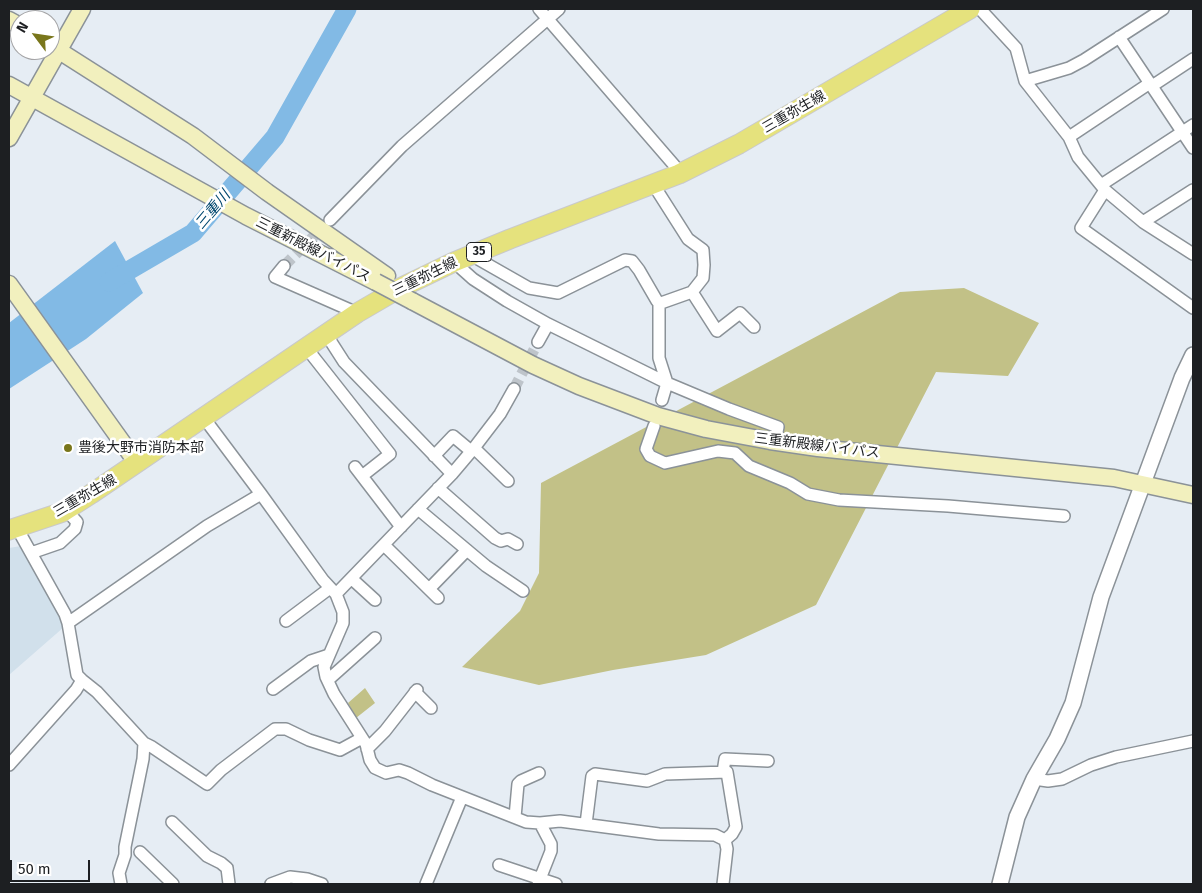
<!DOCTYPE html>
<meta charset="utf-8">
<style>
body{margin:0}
#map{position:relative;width:1202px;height:893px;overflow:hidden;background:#e6edf4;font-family:"Fira Sans",sans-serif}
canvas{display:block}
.frame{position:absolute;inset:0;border:10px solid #1d1f22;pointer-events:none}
.north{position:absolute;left:10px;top:10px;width:50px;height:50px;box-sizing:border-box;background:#fff;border:1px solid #a5a5a7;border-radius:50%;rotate:301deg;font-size:14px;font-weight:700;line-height:20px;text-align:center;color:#1d1f22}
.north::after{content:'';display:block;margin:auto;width:18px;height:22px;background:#79761b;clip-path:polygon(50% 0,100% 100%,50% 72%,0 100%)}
.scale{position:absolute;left:10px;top:860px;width:80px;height:22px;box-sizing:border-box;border:2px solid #1d1f22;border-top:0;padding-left:6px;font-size:15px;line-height:18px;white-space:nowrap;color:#1d1f22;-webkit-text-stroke:4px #fff;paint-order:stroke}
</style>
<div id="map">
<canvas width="1202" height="893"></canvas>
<div class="frame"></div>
<div class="north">N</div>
<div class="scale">50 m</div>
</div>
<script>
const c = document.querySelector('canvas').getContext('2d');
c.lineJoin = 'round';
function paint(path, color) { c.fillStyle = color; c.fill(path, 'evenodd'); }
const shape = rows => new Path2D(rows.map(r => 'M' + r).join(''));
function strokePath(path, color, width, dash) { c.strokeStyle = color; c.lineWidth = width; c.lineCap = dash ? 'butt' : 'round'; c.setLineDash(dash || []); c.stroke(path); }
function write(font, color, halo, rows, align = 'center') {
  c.font = font + ' "Fira Sans","Noto Sans JP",sans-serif'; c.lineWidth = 5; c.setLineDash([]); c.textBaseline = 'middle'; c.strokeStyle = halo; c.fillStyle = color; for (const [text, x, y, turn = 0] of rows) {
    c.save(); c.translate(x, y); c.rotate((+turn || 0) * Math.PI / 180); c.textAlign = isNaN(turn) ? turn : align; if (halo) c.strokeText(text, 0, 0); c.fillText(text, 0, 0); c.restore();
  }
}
const built = shape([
 [21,546,51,598,64,627,9,675,9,548]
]);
const green = shape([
 [964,288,1039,323,1008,376,936,372,816,605,706,655,613,670,539,685,462,667,520,611,539,573,541,483,900,292],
 [365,688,375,703,356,718,348,703]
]);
const water = shape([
 [115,241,143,293,86,339,9,389,9,323]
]);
const river = shape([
 [109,282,193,233,275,137,347,9]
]);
const minorTunnel = shape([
 [284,266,325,225],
 [514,389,538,342]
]);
const minor = shape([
 [539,9,674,165,679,174],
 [980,9,1016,48,1025,81,1069,137,1078,157,1105,190,1143,222,1193,254],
 [1119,37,1193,148],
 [1025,81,1069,68,1084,60,1163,9],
 [1152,86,1193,59],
 [1069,137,1150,83],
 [653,184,688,239,703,250,704,265,703,278,692,292,717,331,740,313,754,327],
 [1101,185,1193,125],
 [1105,190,1081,228,1193,308],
 [330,220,402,146,559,9],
 [1143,222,1193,190],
 [471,255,529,288,558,293,625,260,632,261,639,270,657,301,661,303,692,292],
 [454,262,473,279,507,301,548,324,538,342],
 [284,266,275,277,357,313],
 [659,302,659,358,667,383,662,400],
 [548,324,667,383,729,409,778,427,775,442],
 [326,334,344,362,452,474],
 [308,347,312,355,390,454,362,476],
 [204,418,261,494,323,580,336,594,343,612,343,623,324,667,326,677,334,694,366,744,370,760,375,768,386,773,399,770,408,773,432,785,526,822,540,823,560,821,659,834,715,835,725,840,727,849,723,884],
 [654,426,646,449,650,456,665,463,718,451,735,453,749,466,790,483,808,494,839,500,948,506,1064,516],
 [474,448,500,414,514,389],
 [434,456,453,436,471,451],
 [355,467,401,527],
 [438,488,495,538,501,541,508,539,517,544],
 [418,509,486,566,523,591],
 [17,528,65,614,68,623,77,675,82,680,97,692,144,743,143,759,125,847,125,855,119,873,121,884],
 [384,545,438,598],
 [31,553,60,543,75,529,77,522,66,510],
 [352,579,375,600],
 [429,589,467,550],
 [336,594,452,474,474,448,508,481],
 [286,621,330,588],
 [68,623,207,526,261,494],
 [328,680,375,638],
 [273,689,311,661,329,655],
 [415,692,431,708],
 [144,743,152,747,207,784,221,770,275,729,286,729,309,740,340,750,362,738],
 [367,749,385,731,417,690],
 [9,765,76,690,82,680],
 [723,772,725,759,768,761],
 [1034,779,1048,781,1062,779,1091,765,1116,757,1193,741],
 [515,817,518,784,521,781,539,773],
 [172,822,207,856,221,863,227,868,229,884],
 [586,824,592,776,595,774,647,781,665,774,727,772,736,827,732,834,725,840],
 [140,852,173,884],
 [499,865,556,884],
 [271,884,290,877,307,879,322,884],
 [426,884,462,797],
 [538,884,551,851,551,844,540,823]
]);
const tertiary = shape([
 [1000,884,1017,817,1034,779,1057,739,1073,703,1101,597,1182,378,1193,355]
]);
const secondary = shape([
 [9,20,20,26],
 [50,45,193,136,267,192,387,276],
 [9,85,246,216,376,282],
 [9,138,82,9],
 [9,284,137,463],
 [412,301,533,365,579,386,658,416,706,429,770,441,818,448,1114,478,1193,495]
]);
const primary = shape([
 [9,530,63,512,91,494,357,313,400,288,454,262,510,239,679,174,739,144,970,9]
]);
const secondaryBridge = shape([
 [376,282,412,301]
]);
const markers = [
 [68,448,5,"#79761b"]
];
const shields = [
 [479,252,25]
];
const shieldNames = [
 ["35",479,252]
];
const streetNames = [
 ["三重弥生線",794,112,-30],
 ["三重新殿線バイパス",313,250,27],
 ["三重弥生線",425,277,-26],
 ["三重新殿線バイパス",817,446,7],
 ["三重弥生線",85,496,-30]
];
const poiNames = [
 ["豊後大野市消防本部",78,448]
];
const waterNames = [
 ["三重川",213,210,-50]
];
paint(built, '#d1e0eb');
paint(green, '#c2c187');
paint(water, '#82bae5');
strokePath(river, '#82bae5', 19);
strokePath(minorTunnel, '#bec4ca', 11, [11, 5.5]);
strokePath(minor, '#8b9298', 14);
strokePath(tertiary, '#8b9298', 18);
strokePath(secondary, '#8b9298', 19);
strokePath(primary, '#c9c9ca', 21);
strokePath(minor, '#fff', 11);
strokePath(tertiary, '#fff', 15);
strokePath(secondary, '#f2f0be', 16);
strokePath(primary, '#e5e27d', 19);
strokePath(secondaryBridge, '#8b9298', 19, []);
strokePath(secondaryBridge, '#f2f0be', 16);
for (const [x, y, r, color] of markers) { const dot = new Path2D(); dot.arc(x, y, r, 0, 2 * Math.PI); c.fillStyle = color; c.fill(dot); strokePath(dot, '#fff', 2); }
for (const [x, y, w] of shields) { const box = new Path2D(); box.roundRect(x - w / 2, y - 9.5, w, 19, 4); c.fillStyle = '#fff'; c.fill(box); strokePath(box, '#1d1f22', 1); }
write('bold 12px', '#1d1f22', null, shieldNames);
write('14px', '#1d1f22', '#fff', streetNames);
write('14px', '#1d1f22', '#fff', poiNames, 'left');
write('italic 15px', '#00476f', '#fff', waterNames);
</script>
